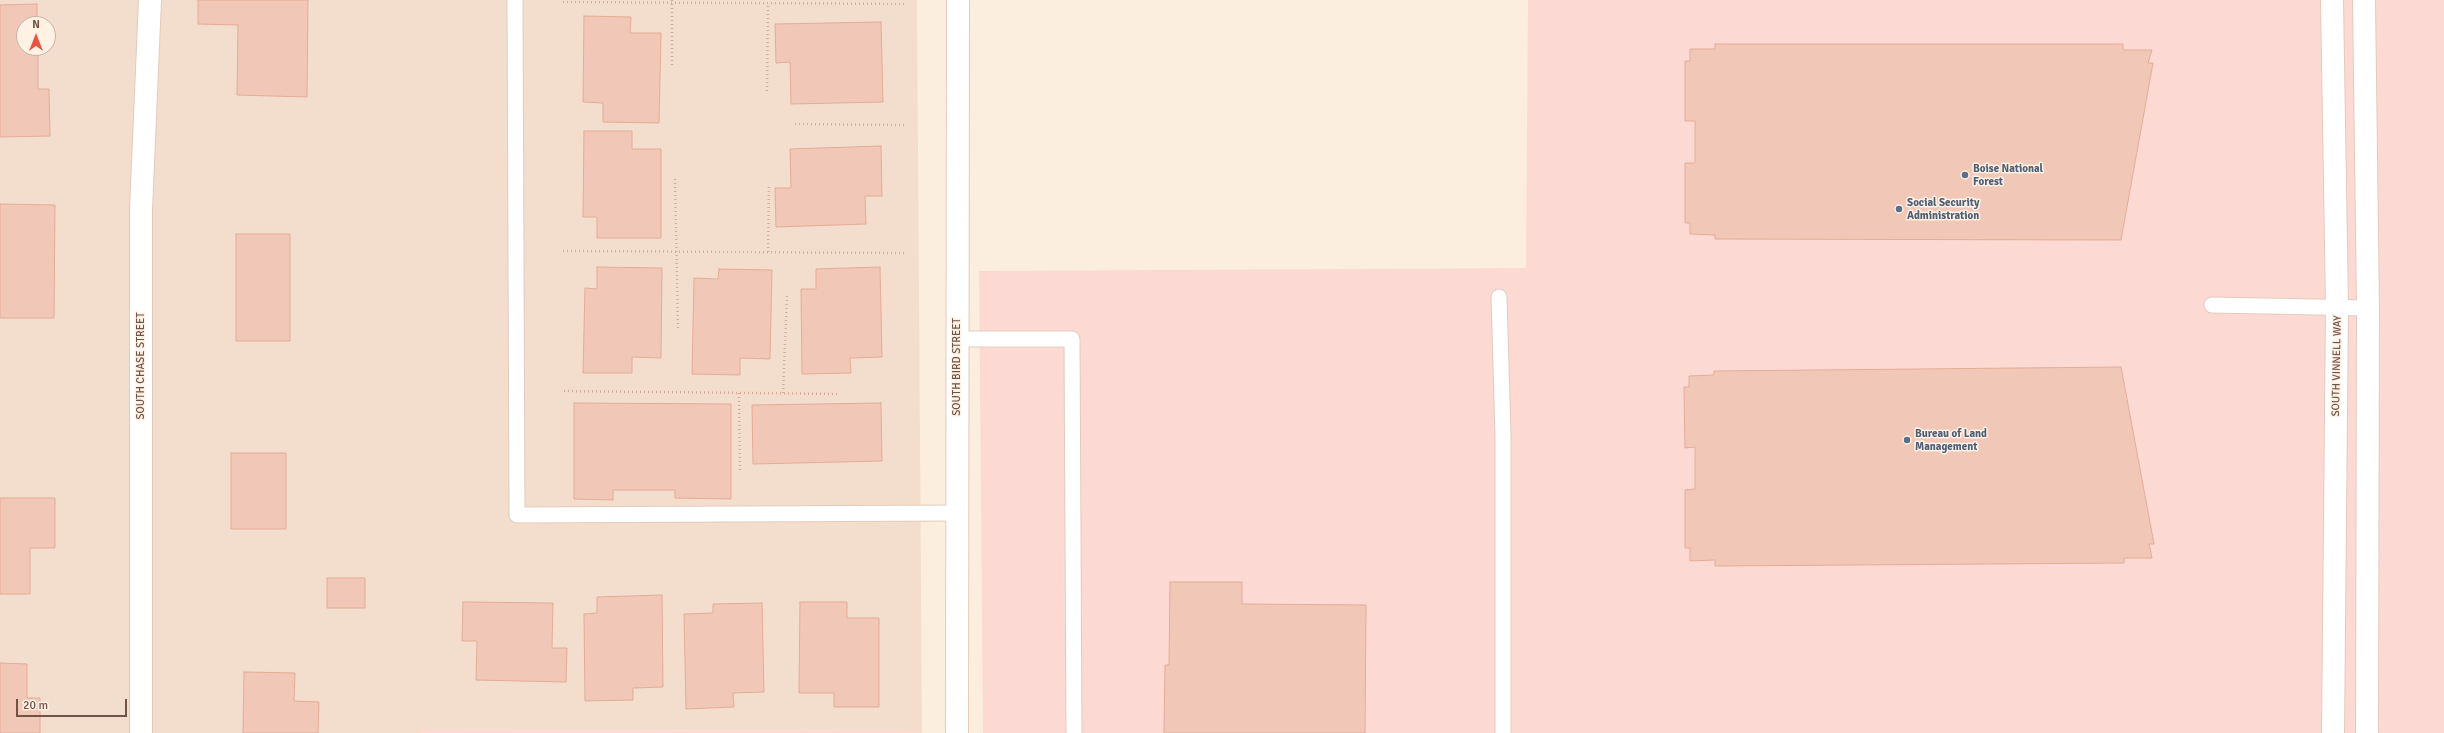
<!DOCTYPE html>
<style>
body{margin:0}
#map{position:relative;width:2444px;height:733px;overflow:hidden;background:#fceedf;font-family:Signika,sans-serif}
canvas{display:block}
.north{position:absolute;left:16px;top:16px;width:40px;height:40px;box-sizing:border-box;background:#fff2e5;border:1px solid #c7b2a6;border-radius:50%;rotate:0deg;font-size:11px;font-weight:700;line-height:16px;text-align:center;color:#725247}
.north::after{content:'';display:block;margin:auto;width:14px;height:18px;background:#e75643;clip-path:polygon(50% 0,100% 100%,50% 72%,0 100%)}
.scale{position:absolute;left:16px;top:699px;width:111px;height:18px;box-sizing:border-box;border:2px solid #725247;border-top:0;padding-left:5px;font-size:12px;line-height:14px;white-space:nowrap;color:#725247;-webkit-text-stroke:3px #fff2e5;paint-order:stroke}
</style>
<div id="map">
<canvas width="2444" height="733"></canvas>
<div class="north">N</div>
<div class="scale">20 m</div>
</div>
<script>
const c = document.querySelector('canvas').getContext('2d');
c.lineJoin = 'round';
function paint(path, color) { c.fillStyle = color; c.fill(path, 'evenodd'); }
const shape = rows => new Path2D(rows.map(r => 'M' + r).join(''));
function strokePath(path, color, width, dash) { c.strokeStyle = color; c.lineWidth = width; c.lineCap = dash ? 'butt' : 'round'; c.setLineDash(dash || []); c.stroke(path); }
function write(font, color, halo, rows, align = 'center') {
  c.font = font + ' Signika,sans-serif'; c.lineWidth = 3; c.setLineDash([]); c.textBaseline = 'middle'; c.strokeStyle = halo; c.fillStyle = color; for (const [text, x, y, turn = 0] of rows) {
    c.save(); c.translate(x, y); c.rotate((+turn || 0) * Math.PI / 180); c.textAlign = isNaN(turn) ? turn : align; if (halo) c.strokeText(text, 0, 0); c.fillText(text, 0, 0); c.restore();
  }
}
const residential = shape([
 [0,0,917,0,922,731,420,730,420,733,0,733],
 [24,24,48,24,48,48,24,48]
]);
const commercial = shape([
 [1528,0,2444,0,2444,733,983,733,979,271,1526,268],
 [420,730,922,731,922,733,420,733]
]);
const building = shape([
 [198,0,308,0,307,97,237,95,238,25,198,24,198,0],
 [37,4,37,24,24,24,24,48,38,48,38,89,49,89,50,136,0,137,0,5,37,4],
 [584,16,631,17,630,33,661,33,659,123,603,122,603,103,583,102,584,16],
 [881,22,883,102,791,104,790,62,776,63,775,24,881,22],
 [1715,44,2123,44,2123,50,2152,50,2148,63,2153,63,2121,240,1715,239,1715,235,1690,234,1690,223,1685,223,1685,163,1695,163,1695,121,1685,121,1685,61,1690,61,1690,49,1715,49,1715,44],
 [584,131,632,131,632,149,661,149,661,238,597,238,597,217,583,217,584,131],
 [881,146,882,196,865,196,866,224,776,227,775,188,791,188,790,149,881,146],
 [0,204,55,205,54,318,0,318,0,204],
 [236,234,290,234,290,341,236,341,236,234],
 [597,267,662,268,661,358,632,357,632,373,583,373,585,288,597,289,597,267],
 [880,267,882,357,850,358,851,373,802,374,801,289,816,289,816,269,880,267],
 [719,269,772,270,770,359,740,358,740,375,692,374,694,278,718,279,719,269],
 [2121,367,2154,544,2149,544,2152,558,2124,558,2124,563,1715,566,1715,560,1690,561,1690,548,1685,548,1685,490,1695,489,1695,447,1685,448,1684,387,1689,387,1689,376,1714,375,1714,371,2121,367],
 [574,403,731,404,731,499,675,498,675,490,613,490,613,500,574,499,574,403],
 [881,403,882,461,753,464,752,405,881,403],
 [231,453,286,453,286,529,231,529,231,453],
 [0,498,55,498,55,548,30,548,30,594,0,594,0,498],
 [327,578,365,578,365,608,327,608,327,578],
 [1170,582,1242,582,1242,604,1366,605,1365,733,1164,733,1165,665,1169,665,1170,582],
 [662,595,663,687,633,688,633,700,585,701,584,614,597,613,597,597,662,595],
 [463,602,553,603,552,648,567,648,566,682,476,680,477,641,462,641,463,602],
 [800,602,847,602,847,618,879,618,879,707,834,707,834,693,799,693,800,602],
 [762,603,764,692,733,693,734,707,686,709,684,614,713,613,713,604,762,603],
 [0,663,27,664,27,698,40,698,40,733,0,733,0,663],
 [244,672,295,673,294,701,319,702,318,733,243,733,244,672]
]);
const path = shape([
 [672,0,672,65],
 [563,2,904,4],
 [767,91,768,3],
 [795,124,905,125],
 [675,179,678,328],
 [563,251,906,253],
 [768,252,769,186],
 [564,391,838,394],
 [739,393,740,470],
 [783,393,787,295]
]);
const service = shape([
 [515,0,517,515,957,513],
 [1499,297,1503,435,1503,733],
 [2212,305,2368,308],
 [957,339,1072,339,1074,733]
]);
const minor = shape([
 [141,733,141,210,150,0],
 [957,733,958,0]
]);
const tertiary = shape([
 [2332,0,2337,306,2333,733],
 [2364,0,2368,308,2367,733]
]);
const markers = [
 [1965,175,4,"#5c6f8a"],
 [1899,209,4,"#5c6f8a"],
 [1907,440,4,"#5c6f8a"]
];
const serviceNames = [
 ["Boise National",1973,169],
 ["Forest",1973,182],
 ["Social Security",1907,203],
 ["Administration",1907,216],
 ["Bureau of Land",1915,434],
 ["Management",1915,447]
];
const streetNames = [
 ["SOUTH CHASE STREET",141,366,-90],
 ["SOUTH VINNELL WAY",2337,366,-89],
 ["SOUTH BIRD STREET",957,367,-90]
];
paint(residential, '#f3dece');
paint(commercial, '#fcdad3');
paint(building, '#f1c8b7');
strokePath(building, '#e4ac97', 1);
strokePath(service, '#e2cbbe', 17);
strokePath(minor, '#e2cbbe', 24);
strokePath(tertiary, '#e2cbbe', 24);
strokePath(path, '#d5ab9b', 2.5, [1, 3]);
strokePath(service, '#fff', 15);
strokePath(minor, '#fff', 22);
strokePath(tertiary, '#fff', 22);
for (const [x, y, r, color] of markers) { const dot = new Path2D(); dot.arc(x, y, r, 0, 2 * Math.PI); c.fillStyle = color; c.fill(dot); strokePath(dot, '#fff2e5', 1.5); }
write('bold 11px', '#4e5e75', '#fff2e5', serviceNames, 'left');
write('11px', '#725247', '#fff2e5', streetNames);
</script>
